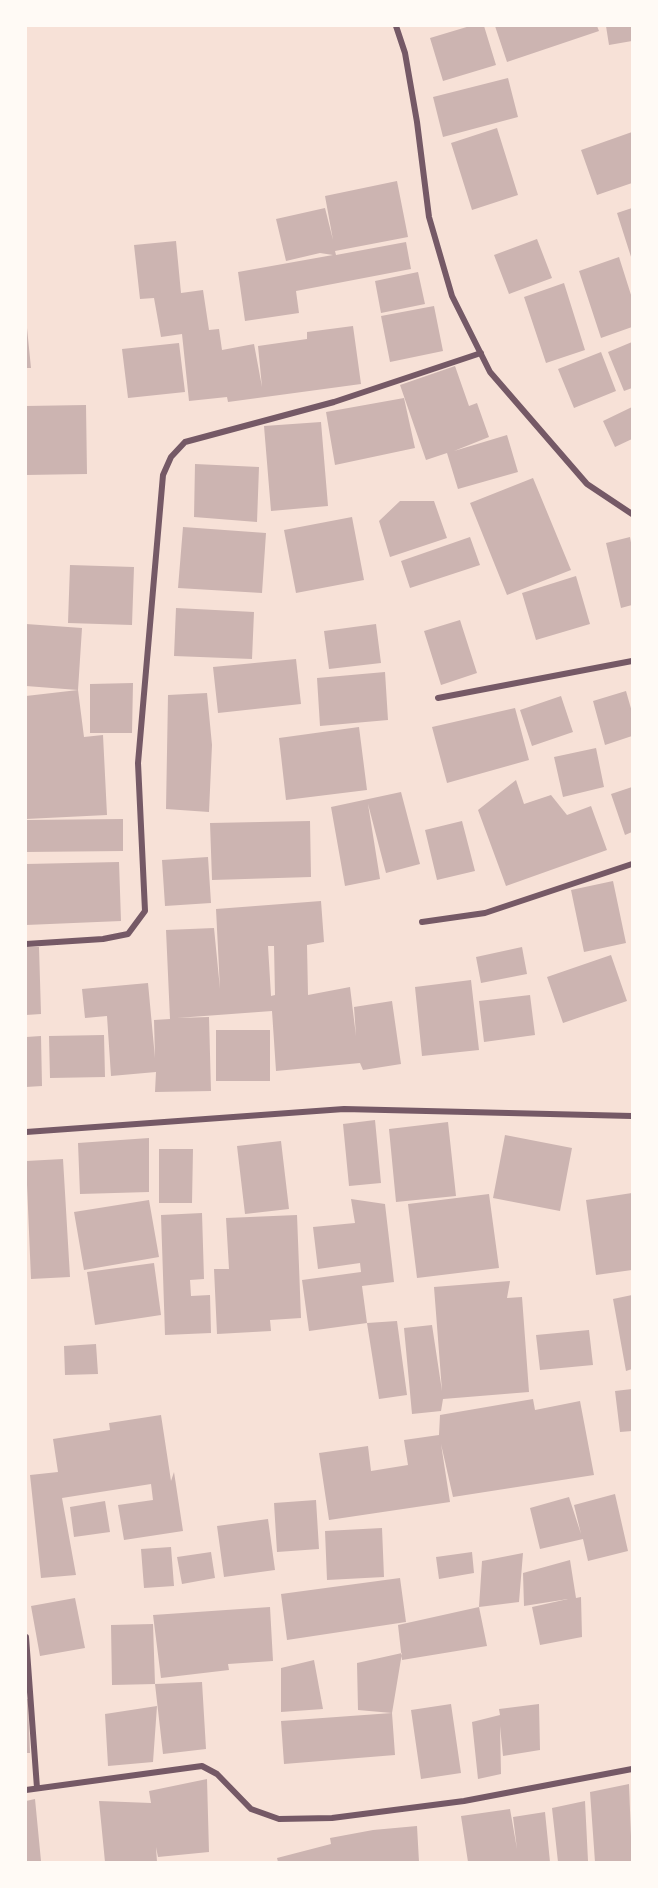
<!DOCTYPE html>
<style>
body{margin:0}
#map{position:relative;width:658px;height:1888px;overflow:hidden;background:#f7e1d7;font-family:Inter,sans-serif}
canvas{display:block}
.frame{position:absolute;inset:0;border:27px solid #fffaf5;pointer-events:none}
</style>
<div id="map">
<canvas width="658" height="1888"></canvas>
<div class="frame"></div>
</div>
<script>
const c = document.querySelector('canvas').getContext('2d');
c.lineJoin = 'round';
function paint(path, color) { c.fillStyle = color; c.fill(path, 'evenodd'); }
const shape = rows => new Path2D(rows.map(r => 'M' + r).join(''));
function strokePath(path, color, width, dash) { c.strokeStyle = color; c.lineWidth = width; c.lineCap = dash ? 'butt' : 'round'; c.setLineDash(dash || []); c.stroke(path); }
const building = shape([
 [470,26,484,26,496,65,443,81,430,38],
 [495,26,597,26,599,31,507,62],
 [606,26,632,26,632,41,609,45],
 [508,78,518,117,443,137,433,97],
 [497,128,518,195,472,210,451,143],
 [632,132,632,183,597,195,581,150],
 [397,181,408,237,335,251,336,255,406,242,411,269,296,291,299,313,245,321,238,272,333,255,320,253,286,261,276,219,325,208,333,240,325,196],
 [632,208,632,260,617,213],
 [537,239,552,278,509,294,494,255],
 [176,241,181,293,203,290,209,330,219,329,222,350,254,344,262,387,258,346,307,339,307,332,353,326,361,384,228,402,227,397,189,401,182,334,161,337,154,298,140,299,134,245],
 [619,257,632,298,632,327,601,338,579,271],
 [418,272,425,304,381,313,375,281],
 [564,283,585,350,546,363,524,297],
 [434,306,443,351,390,362,381,316],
 [26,318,31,368,26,368],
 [632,342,632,388,624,391,608,352],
 [179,343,185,392,128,398,122,349],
 [601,352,616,391,574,408,558,369],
 [455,366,469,406,477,403,489,437,454,451,507,435,518,472,458,489,447,453,426,460,400,385],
 [404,398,415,448,335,465,326,412],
 [86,405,87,474,26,475,26,406],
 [632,407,632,439,615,447,603,421],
 [321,422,328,506,271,511,264,426],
 [195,464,259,467,257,522,194,517],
 [533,478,571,570,507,595,470,503],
 [400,501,434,501,447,538,390,557,379,521],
 [352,517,364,580,296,593,284,530],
 [183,527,266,533,262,593,178,588],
 [470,537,480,565,410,588,401,561],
 [630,537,632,548,632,605,621,608,606,543],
 [70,565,134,567,132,625,68,623],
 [576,576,590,624,536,640,522,593],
 [176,608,254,612,252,659,174,656],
 [460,620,477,673,441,685,424,631],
 [26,624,82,628,78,690,26,686],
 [376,624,381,663,329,669,324,631],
 [296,659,301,704,218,713,213,667],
 [385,672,388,720,320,726,317,678],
 [133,683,132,733,90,733,90,684],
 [78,690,84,737,103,735,107,815,26,819,26,696],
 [626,691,632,712,632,736,605,745,593,701],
 [207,693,212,745,209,812,166,809,168,695],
 [561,696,573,732,532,746,520,710],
 [515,708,529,760,447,783,432,727],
 [359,727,367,790,286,800,279,738],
 [596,748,604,787,563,797,554,757],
 [516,780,524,804,551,795,567,815,591,806,607,850,506,886,478,810],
 [632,787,632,832,625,835,611,794],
 [401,792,420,864,386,873,368,804,380,879,345,886,331,807],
 [123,819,123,851,26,852,26,820],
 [310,821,311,877,212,880,210,823],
 [462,821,475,871,437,880,425,830],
 [208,857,211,903,165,906,162,860],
 [119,862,121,921,26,925,26,864],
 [613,881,626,943,584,952,571,890],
 [321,901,324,942,307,945,308,995,350,987,356,1036,354,1007,392,1001,401,1064,363,1070,360,1063,276,1071,272,1011,177,1018,209,1017,211,1091,155,1092,156,1072,111,1076,107,1016,85,1018,82,989,148,983,155,1058,154,1020,170,1019,166,930,214,928,220,989,216,909],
 [268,946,274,946,275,995,271,996],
 [26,947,39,947,41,1014,26,1015],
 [522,947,527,974,481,983,476,957],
 [611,955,627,1001,563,1023,547,977],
 [471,980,479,1050,422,1056,415,987],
 [530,995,535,1035,484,1042,479,1001],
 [216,1030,270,1030,270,1081,216,1081],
 [104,1035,105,1077,50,1078,49,1036],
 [41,1036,42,1086,26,1087,26,1037],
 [375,1120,381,1183,349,1186,343,1124],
 [448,1122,456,1196,396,1202,389,1129],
 [505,1135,572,1148,560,1211,493,1198],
 [149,1138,149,1192,80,1194,78,1143],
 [281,1141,289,1209,245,1214,237,1146],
 [159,1149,193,1149,192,1203,159,1203],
 [63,1159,70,1277,31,1279,26,1161],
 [632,1193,632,1270,596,1275,586,1200],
 [489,1194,499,1268,417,1278,408,1204],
 [351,1199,385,1204,394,1282,362,1286,367,1323,397,1321,407,1395,379,1399,367,1323,309,1331,302,1280,361,1272,360,1263,318,1269,313,1227,355,1223],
 [149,1200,159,1257,84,1270,74,1212],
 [202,1213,204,1279,190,1280,191,1296,210,1295,211,1333,165,1335,161,1215],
 [297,1215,301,1318,270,1320,271,1331,217,1334,214,1269,229,1269,226,1218],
 [154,1263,161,1315,95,1325,87,1272],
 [510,1281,507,1298,522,1297,529,1392,443,1399,441,1411,412,1414,404,1328,432,1325,442,1391,434,1287],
 [632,1295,632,1369,626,1371,613,1299],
 [589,1330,593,1365,540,1370,536,1335],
 [96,1344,98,1374,65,1375,64,1346],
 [632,1389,632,1431,620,1432,615,1391],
 [533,1399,535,1410,580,1401,594,1475,453,1497,441,1444,450,1502,329,1520,319,1453,368,1446,371,1471,408,1465,404,1440,439,1435,440,1415],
 [161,1415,171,1481,174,1472,183,1531,124,1540,118,1505,153,1500,151,1484,62,1498,76,1575,41,1578,30,1475,58,1472,53,1439,110,1430,109,1423],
 [615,1494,628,1551,588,1561,583,1539,540,1549,530,1508,569,1497,581,1534,574,1505],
 [316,1500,319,1549,277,1552,274,1503],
 [105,1501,110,1532,74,1537,70,1507],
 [268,1519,275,1570,224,1577,217,1526],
 [382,1528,384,1577,327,1580,325,1531],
 [171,1547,174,1586,144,1588,141,1549],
 [211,1552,215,1578,182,1584,177,1557],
 [472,1552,474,1573,439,1579,436,1557],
 [523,1553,519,1602,479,1607,482,1561],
 [570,1560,576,1598,581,1597,582,1637,540,1645,532,1607,568,1599,524,1606,523,1573],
 [400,1578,406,1622,287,1640,281,1594],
 [75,1598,85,1648,40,1656,31,1606],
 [270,1607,273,1661,228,1664,229,1670,161,1678,153,1615],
 [479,1607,487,1646,402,1660,398,1625],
 [153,1624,155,1684,112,1685,111,1625],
 [402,1653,392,1713,358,1710,357,1663],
 [314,1660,323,1709,281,1712,281,1668],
 [202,1682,206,1749,163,1754,155,1684],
 [26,1699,28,1699,30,1753,26,1753],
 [451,1704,461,1773,421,1779,411,1710],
 [539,1704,540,1750,503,1756,500,1726,501,1774,478,1779,472,1722,500,1715,499,1709],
 [157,1706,153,1762,108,1766,105,1714],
 [392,1713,395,1755,284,1764,281,1721],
 [207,1779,209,1852,158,1857,156,1847,157,1862,105,1862,99,1801,151,1803,149,1791],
 [629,1784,632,1862,595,1862,590,1792],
 [35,1799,41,1861,26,1862,26,1801],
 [585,1801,588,1861,558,1862,552,1808],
 [510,1809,517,1849,513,1817,545,1812,550,1862,468,1862,461,1816],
 [417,1826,419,1862,278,1862,277,1858,331,1844,330,1838,373,1830]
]);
const minor = shape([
 [396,26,405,53,417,122,429,217,452,296,490,372,587,484,632,514],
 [438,698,632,661],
 [422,922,485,913,632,864],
 [26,944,103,939,128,934,145,911,138,763,163,475,171,457,185,442,334,402,481,353],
 [26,1132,344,1109,632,1116],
 [26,1637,37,1788],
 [26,1790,202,1766,217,1774,251,1809,279,1819,332,1818,464,1801,632,1769]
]);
paint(building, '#ccb4b1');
strokePath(minor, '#755966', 6);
</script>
